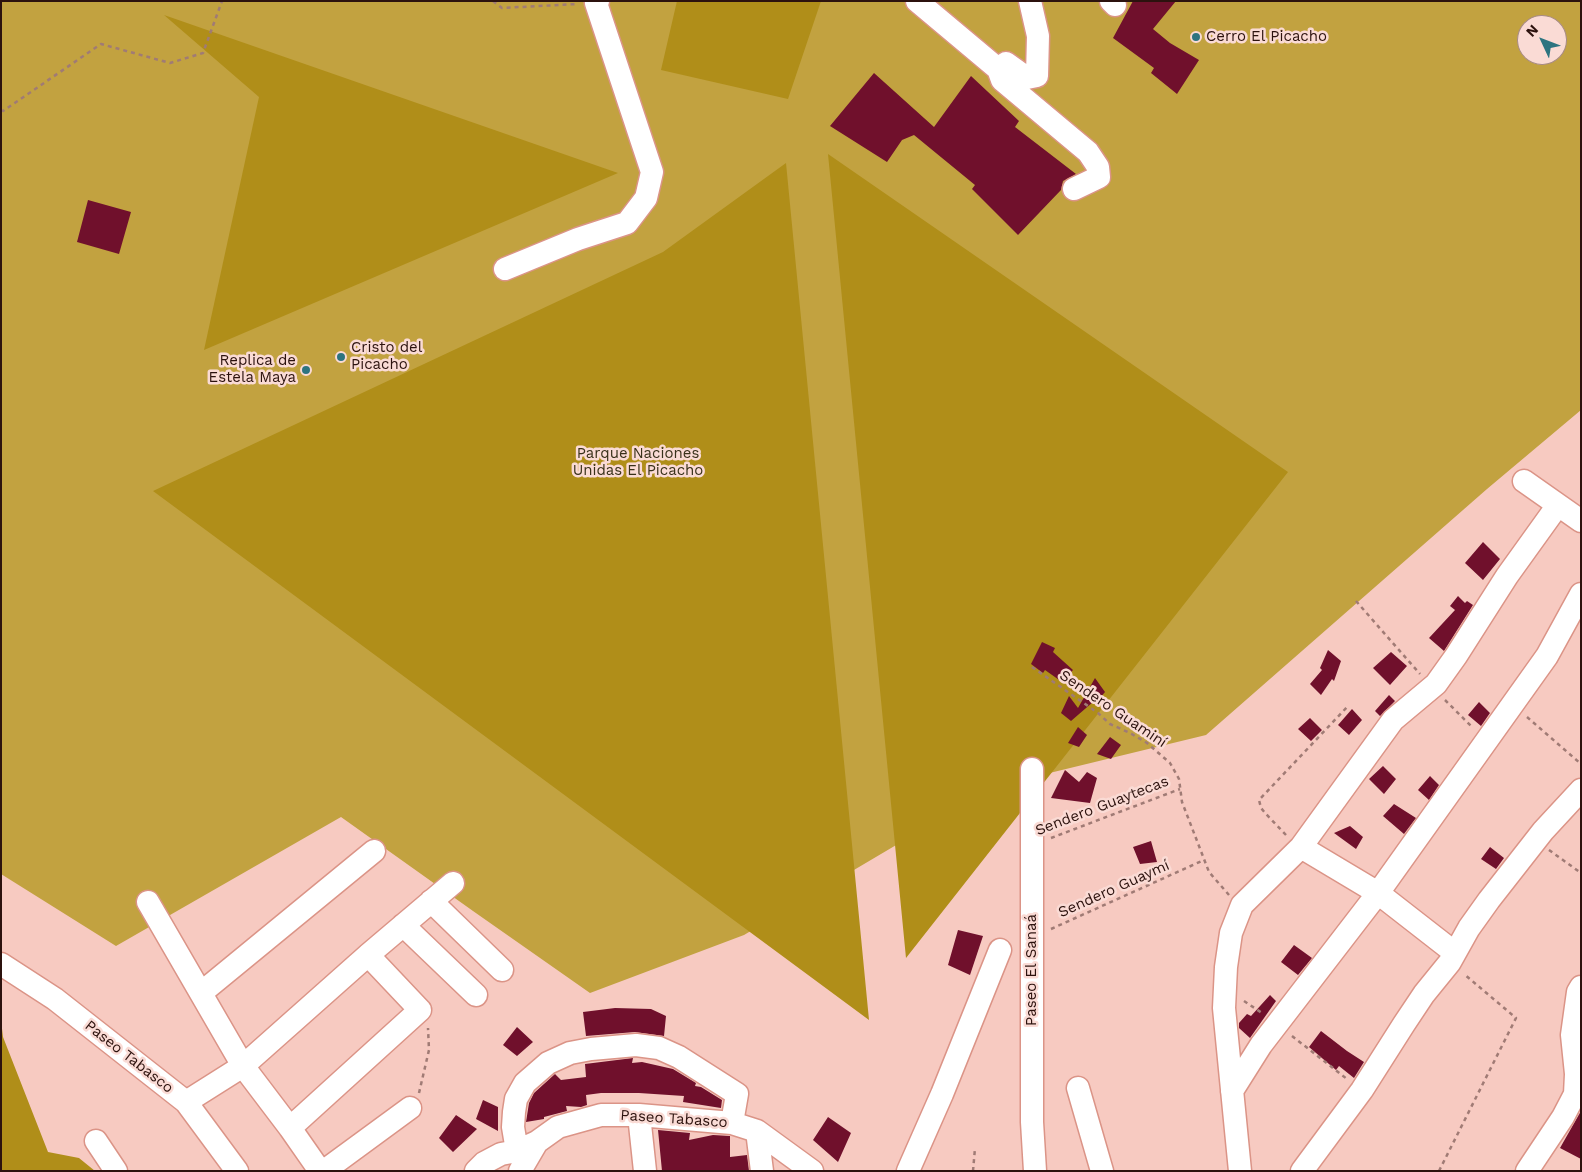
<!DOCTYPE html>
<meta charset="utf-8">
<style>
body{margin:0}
#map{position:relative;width:1582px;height:1172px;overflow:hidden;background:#f7cac1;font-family:"Work Sans",sans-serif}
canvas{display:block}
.frame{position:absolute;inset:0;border:2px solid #2c120e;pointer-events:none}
.north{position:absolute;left:1517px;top:15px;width:50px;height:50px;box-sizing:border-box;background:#fadbd5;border:1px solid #a88b85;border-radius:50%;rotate:313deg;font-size:14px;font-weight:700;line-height:20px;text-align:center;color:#2c120e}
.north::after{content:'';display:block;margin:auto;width:18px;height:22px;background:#2d7480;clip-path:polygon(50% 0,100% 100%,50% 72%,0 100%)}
</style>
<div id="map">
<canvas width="1582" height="1172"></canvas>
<div class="frame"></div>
<div class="north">N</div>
</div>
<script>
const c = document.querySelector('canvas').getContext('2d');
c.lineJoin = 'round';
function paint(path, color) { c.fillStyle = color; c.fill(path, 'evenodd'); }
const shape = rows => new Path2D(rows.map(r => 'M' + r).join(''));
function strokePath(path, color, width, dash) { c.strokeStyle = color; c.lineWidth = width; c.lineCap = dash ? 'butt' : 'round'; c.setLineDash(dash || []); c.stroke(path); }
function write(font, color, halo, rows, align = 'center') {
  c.font = font + ' "Work Sans",sans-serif'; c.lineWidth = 5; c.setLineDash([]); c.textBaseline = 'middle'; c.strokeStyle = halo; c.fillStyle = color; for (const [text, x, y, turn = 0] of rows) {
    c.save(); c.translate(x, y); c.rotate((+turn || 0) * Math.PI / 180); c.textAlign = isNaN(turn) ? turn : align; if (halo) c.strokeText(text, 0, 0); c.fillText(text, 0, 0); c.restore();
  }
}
const green = shape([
 [1,1,1581,1,1581,410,1487,489,1206,735,996,786,744,935,590,993,473,911,341,817,116,946,1,874],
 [1527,25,1557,25,1557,55,1527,55]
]);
const forest = shape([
 [677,1,821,1,788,99,661,70],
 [164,15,618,173,204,350,259,97],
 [828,154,1288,472,906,958],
 [786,163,869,1020,153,491,663,252],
 [1,1020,3,1037,48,1152,79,1158,95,1171,1,1171]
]);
const building = shape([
 [1133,1,1176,1,1153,29,1170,43,1199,60,1177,94,1151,73,1154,68,1113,38],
 [874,73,934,127,971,76,1019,121,1015,127,1076,174,1063,181,1061,190,1018,235,972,189,975,185,914,135,902,140,887,162,830,126],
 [88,200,131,212,119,254,77,242],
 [1483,542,1500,559,1483,580,1465,563],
 [1458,596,1465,603,1467,601,1473,605,1444,651,1429,638,1455,610,1450,606],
 [1042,642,1055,648,1053,652,1073,670,1062,682,1045,670,1043,673,1031,664],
 [1328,650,1341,661,1334,681,1332,679,1321,695,1310,684,1322,670,1320,668],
 [1391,652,1407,666,1390,685,1373,668],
 [1095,678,1105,692,1095,704,1093,702,1071,721,1061,713,1069,696,1078,708],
 [1389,695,1395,701,1380,716,1375,711],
 [1479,702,1490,713,1481,726,1468,715],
 [1352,709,1362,720,1349,735,1338,725],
 [1310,718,1322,730,1311,741,1298,729],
 [1078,727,1087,735,1079,747,1068,743],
 [1110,737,1121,745,1111,759,1097,754],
 [1383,766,1396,779,1384,794,1369,779],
 [1065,770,1079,782,1087,772,1097,778,1090,803,1051,798],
 [1430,776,1439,785,1429,800,1418,790],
 [1394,804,1416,818,1404,834,1383,816],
 [1350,826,1363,837,1356,849,1334,833],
 [1151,841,1157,862,1140,864,1133,847],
 [1490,847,1504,858,1496,869,1481,859],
 [958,930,983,936,970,975,948,965],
 [1294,945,1312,958,1298,975,1281,962],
 [1270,995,1276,1001,1250,1038,1239,1028,1239,1023,1247,1014,1251,1016],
 [615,1008,651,1009,666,1016,664,1036,635,1032,586,1036,583,1012],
 [517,1027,533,1042,517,1056,503,1045],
 [1321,1031,1347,1051,1364,1062,1354,1078,1339,1066,1336,1070,1309,1047],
 [633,1058,632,1063,642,1062,673,1069,696,1083,695,1086,701,1087,722,1100,721,1108,683,1102,684,1096,639,1093,601,1093,586,1095,587,1105,581,1107,566,1106,567,1111,544,1117,544,1119,526,1122,529,1103,534,1093,555,1074,561,1080,586,1077,585,1064],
 [483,1100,498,1107,498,1131,476,1119],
 [1581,1111,1581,1159,1560,1148],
 [456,1115,477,1129,453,1152,439,1138],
 [828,1117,851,1133,838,1162,813,1140],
 [658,1130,690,1133,689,1140,713,1135,730,1136,730,1157,747,1155,749,1171,662,1171]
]);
const path = shape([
 [493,1,502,8,577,4],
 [1,110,3,111,101,44,170,63,203,53,222,1],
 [1356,601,1420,674],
 [1032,667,1098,713,1110,724,1130,733,1147,743,1170,763,1179,779,1182,802,1209,872,1229,895],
 [1445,700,1473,728],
 [1527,717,1581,764],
 [1286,835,1266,814,1261,808,1259,800,1349,705],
 [1051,838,1180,789],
 [1549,850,1581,873],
 [1051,929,1204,860],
 [1244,1001,1262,1013],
 [1292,1036,1347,1079],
 [419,1093,429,1050,428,1028],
 [973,1171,975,1148],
 [1439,1171,1516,1018,1464,974]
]);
const minor = shape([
 [917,1,998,69],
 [1030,1,1038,36,1037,76,1027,78,1006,63,998,69,1002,80,1088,152,1098,167,1099,177,1074,189],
 [1111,1,1115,5],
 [505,269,578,239,627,223,646,198,652,172,596,3,598,1],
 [1524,481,1581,521],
 [1032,769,1032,1122,1035,1171],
 [1301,847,1378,893,1455,953],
 [431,901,502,970],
 [148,902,243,1066,290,1128,420,1010,368,955],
 [403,925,476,995],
 [1,964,55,999,186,1102,237,1171],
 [201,993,374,851],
 [1078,1088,1102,1171],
 [1232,1091,1261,1045,1378,893,1547,656,1581,594],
 [186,1102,243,1066,368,955,453,883],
 [639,1115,645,1171],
 [290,1128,320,1171],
 [757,1131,762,1171],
 [96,1141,116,1171],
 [517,1151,513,1127,514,1112,516,1099,525,1083,548,1063,570,1053,591,1049,636,1045,659,1048,679,1057,737,1094,732,1123],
 [324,1171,410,1108],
 [476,1171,484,1163,501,1154,517,1151,537,1142,558,1127,601,1115,639,1115,732,1123,757,1131,812,1171],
 [520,1171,537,1142],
 [908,1171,942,1094,1000,950],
 [1240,1171,1224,1008,1226,967,1231,933,1242,905,1301,847,1393,720,1436,684,1456,656,1507,576,1558,505],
 [1302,1171,1362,1090,1404,1024,1424,994,1450,962,1469,928,1489,900,1543,831,1581,790],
 [1527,1171,1563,1117,1575,1094,1576,1074,1572,1035,1578,992,1581,987]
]);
const markers = [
 [1196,37,5,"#2d7480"],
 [341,357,5,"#2d7480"],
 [306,370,5,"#2d7480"]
];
const poiNames = [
 ["Cerro El Picacho",1206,37],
 ["Cristo del",351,348],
 ["Picacho",351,365],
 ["Replica de",296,361,"right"],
 ["Estela Maya",296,378,"right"]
];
const parkNames = [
 ["Parque Naciones",638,454],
 ["Unidas El Picacho",638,471]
];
const streetNames = [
 ["Sendero Guaminí",1113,709,34],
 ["Sendero Guaytecas",1102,806,-21],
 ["Sendero Guaymí",1114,889,-24],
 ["Paseo El Sanaá",1032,970,-90],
 ["Paseo Tabasco",129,1057,38],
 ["Paseo Tabasco",674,1119,4]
];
paint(green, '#c2a240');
paint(forest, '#b08e19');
paint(building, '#70102c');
strokePath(minor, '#db9487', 25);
strokePath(path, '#a07b75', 2.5, [4, 4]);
strokePath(minor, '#fff', 22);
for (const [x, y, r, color] of markers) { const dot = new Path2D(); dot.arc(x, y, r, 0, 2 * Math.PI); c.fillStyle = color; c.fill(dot); strokePath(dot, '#fadbd5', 2); }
write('15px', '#2c120e', '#fadbd5', poiNames, 'left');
write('15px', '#39311a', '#fadbd5', parkNames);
write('15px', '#2c120e', '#fadbd5', streetNames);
</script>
